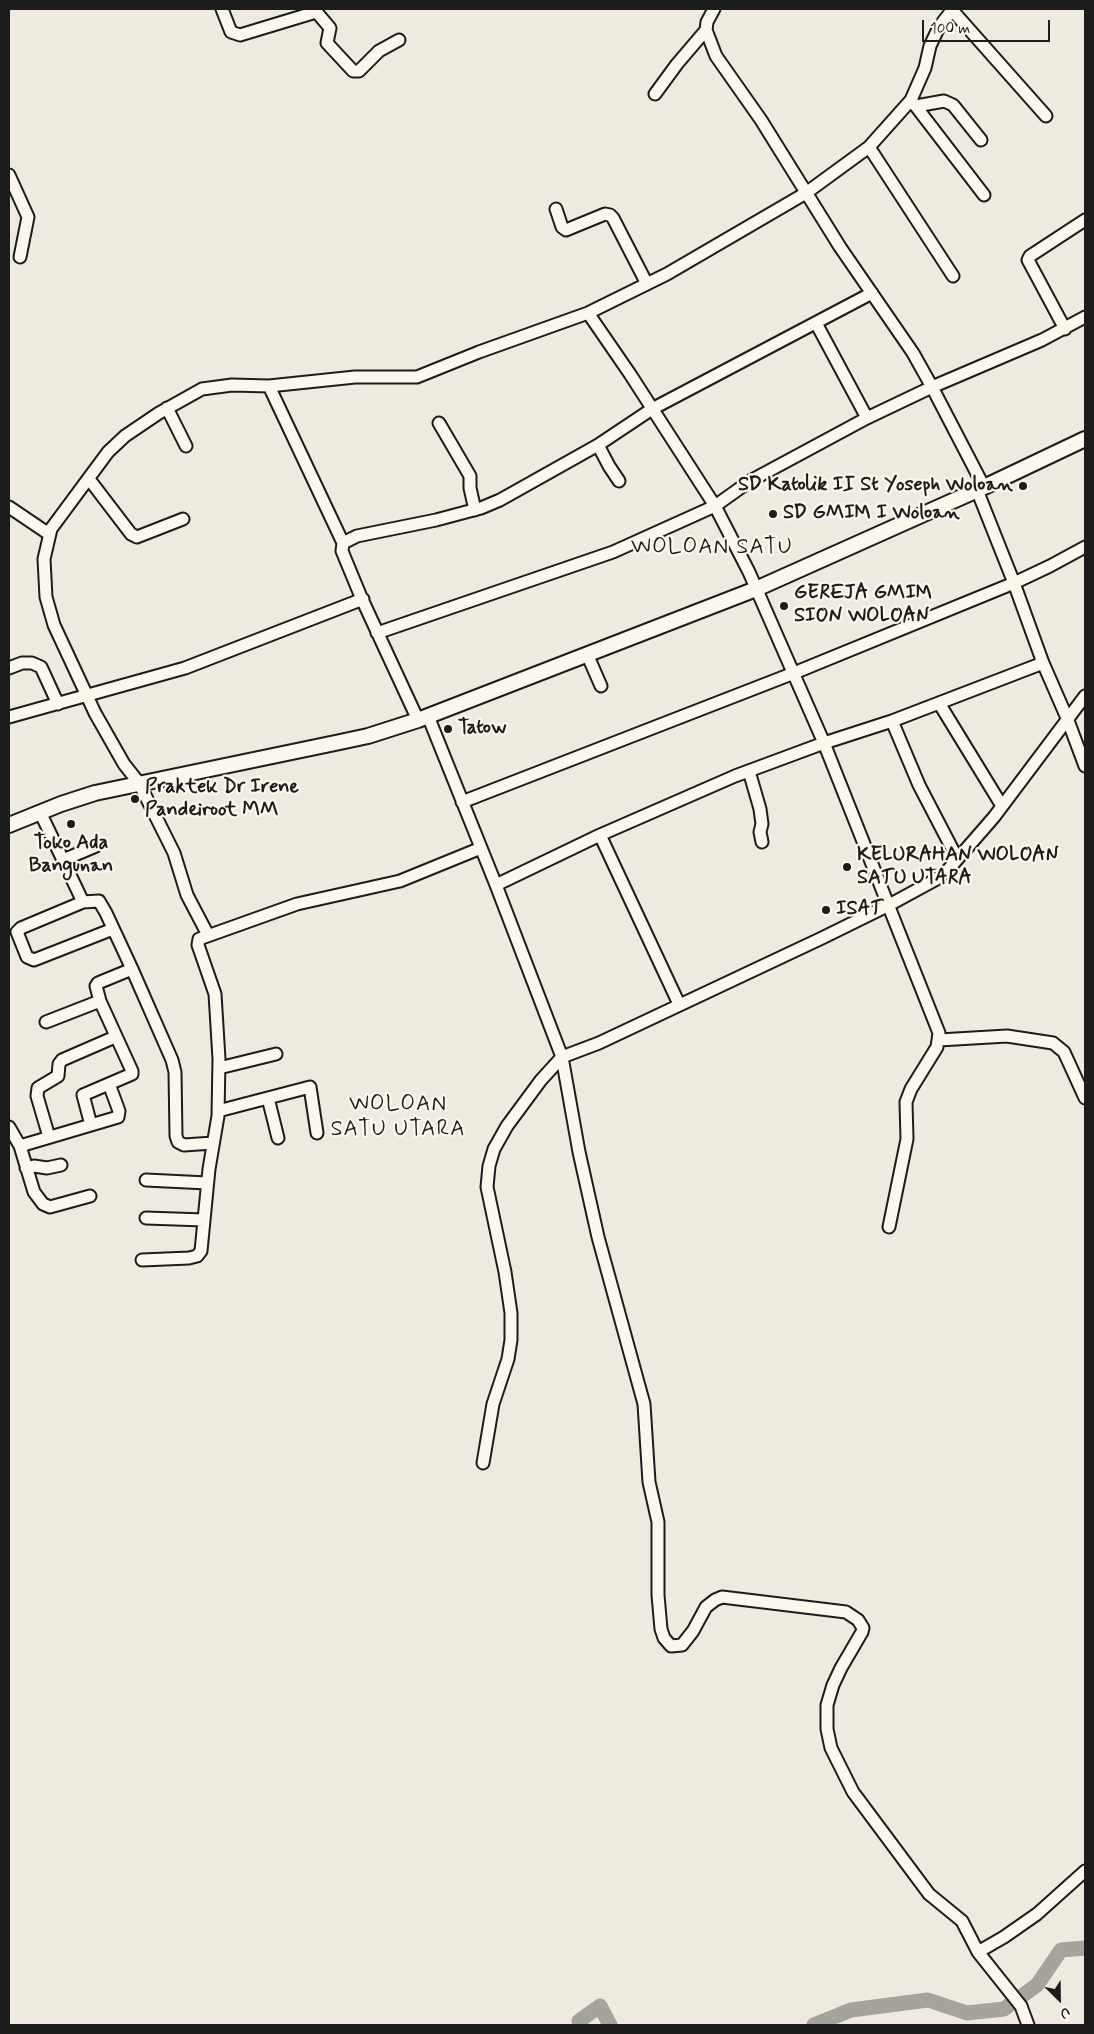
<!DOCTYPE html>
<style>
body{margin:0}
#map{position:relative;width:1094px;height:2034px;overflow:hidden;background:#eeeadf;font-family:Mynerve,sans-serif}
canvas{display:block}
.frame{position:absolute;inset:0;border:10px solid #1c1c1c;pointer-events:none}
.north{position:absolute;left:1034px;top:1974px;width:50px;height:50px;-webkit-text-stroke:4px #fbf7ec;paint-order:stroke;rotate:157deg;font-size:14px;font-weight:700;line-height:20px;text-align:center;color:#1c1c1c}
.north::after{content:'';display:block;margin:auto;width:18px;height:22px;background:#1c1c1c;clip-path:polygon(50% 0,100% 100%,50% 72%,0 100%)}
.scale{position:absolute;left:922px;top:20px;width:128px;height:22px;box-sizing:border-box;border:2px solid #1c1c1c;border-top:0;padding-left:6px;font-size:15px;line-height:18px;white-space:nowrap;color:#1c1c1c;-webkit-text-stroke:4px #fbf7ec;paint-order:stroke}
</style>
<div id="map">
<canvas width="1094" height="2034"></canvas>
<div class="frame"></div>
<div class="north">U</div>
<div class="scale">100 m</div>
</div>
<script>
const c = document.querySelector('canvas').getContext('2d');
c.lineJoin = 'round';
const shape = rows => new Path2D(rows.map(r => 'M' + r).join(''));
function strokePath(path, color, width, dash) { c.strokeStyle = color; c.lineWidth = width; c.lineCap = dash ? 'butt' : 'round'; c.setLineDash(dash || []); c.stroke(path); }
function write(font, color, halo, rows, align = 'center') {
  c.font = font + ' Mynerve,sans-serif'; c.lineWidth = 4.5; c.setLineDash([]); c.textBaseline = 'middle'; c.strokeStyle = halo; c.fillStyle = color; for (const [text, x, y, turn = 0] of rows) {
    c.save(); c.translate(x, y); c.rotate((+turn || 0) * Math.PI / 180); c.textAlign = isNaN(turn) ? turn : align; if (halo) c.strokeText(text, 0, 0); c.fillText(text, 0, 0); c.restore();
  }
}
const river = shape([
 [581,2025,579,2021,600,2006,610,2025],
 [814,2025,851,2010,928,2000,967,2013,1004,2009,1037,1985,1061,1950,1085,1948]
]);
const minor = shape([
 [222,9,231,32,240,35,316,12],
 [314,9,330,28,327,43,353,71,359,71,379,51,399,40],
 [714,9,707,22,706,30,716,56,761,120,840,247,913,353,932,387,984,487],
 [952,10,1046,116],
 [655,94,677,64,706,30],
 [911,100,984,195],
 [916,106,944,101,953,105,981,140],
 [869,147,953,276],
 [9,175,28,217,20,257],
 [556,209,562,227,566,230,605,214,610,215,613,218,647,284],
 [588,313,630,374,715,506,749,572,824,743,939,1033,937,1047,911,1089,906,1102,907,1139,889,1227],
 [816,323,867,418],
 [1065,329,1028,260,1030,256,1085,220],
 [269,386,343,543],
 [167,408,186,446],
 [439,423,470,476,470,488,475,510],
 [598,445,609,466,619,481],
 [89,479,131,534,137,537,183,519],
 [977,490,1014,583,1043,663,1067,718,1085,766],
 [9,507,49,534],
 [377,633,613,552,715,506,750,481,867,418,932,387,1042,340,1085,317],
 [587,654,601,686],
 [9,668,22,663,32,663,41,667,58,704],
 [939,703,1002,806],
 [428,716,496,885,562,1057,579,1152,598,1237,644,1404,649,1482,658,1522,658,1595,661,1629,664,1638,671,1646,682,1645,693,1631,706,1607,715,1600,722,1597,846,1612,858,1620,863,1628,862,1632,841,1668,833,1685,827,1705,827,1729,831,1748,853,1792,929,1894,962,1921,978,1952,1021,2006,1028,2025],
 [9,717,185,668,363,599],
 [418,720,361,597,342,551,343,543,357,536,436,520,481,508,500,500,598,445,652,409,872,293],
 [892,721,919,785,957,858],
 [749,771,760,809,762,824,760,832,762,842],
 [462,802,794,673,1014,583,1050,566,1085,547],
 [40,812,83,902],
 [600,835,679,1004],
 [63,860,96,846],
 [496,885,600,835,735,776,824,743,892,721,1043,663],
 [113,929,34,960,27,957,17,932,21,928,83,902,99,901,106,913,132,969,172,1060,175,1072,176,1136,178,1142,184,1145,213,1143],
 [208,935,187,895,174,853,139,783,124,764,95,713,54,625,46,597,44,559,51,529,108,452,125,436,159,413,202,389,232,385,269,386,355,377,417,377,479,352,588,313,667,274,806,193,869,147,911,100,925,68,930,46,939,27,953,9],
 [46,1022,100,1001],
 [939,1040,1007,1036,1053,1043,1064,1052,1085,1098],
 [219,1068,276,1054],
 [268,1098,278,1138],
 [218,1111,310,1087,317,1133],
 [91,1125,83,1095,132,1074,132,1071,100,1001,96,986,98,983,132,969],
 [9,1127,20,1146],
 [49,1137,37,1096,38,1088,58,1076,59,1064,62,1060,115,1037],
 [26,1168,34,1166,47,1168,61,1165],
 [146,1180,207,1183],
 [90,1196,50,1207,43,1204,34,1192,20,1146,118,1117,119,1111,109,1084],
 [146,1218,204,1220],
 [142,1260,189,1258,197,1256,201,1251,209,1169,218,1116,219,1059,215,994,198,945,199,939,297,904,400,881,481,848],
 [483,1463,493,1404,508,1359,511,1340,511,1313,505,1272,487,1187,489,1166,494,1149,507,1126,541,1080,562,1057,599,1043,822,938,889,905,935,880,947,871,994,817,1085,696],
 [978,1952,1004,1937,1037,1914,1085,1871]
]);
const major = shape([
 [9,825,61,804,95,793,340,742,368,736,418,720,756,589,984,487,1085,439]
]);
const markers = [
 [1023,486,5,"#1c1c1c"],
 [773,514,5,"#1c1c1c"],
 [784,606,5,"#1c1c1c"],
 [448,729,5,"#1c1c1c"],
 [135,799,5,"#1c1c1c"],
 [71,824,5,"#1c1c1c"],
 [847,867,5,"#1c1c1c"],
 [826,910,5,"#1c1c1c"]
];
const poiNames = [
 ["SD Katolik II St Yoseph Woloan",1013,486,"right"],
 ["SD GMIM I Woloan",783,514],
 ["GEREJA GMIM",794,594],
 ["SION WOLOAN",794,617],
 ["Tatow",458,729],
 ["Praktek Dr Irene",145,788],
 ["Pandeiroot MM",145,811],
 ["Toko Ada",71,844,"center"],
 ["Bangunan",71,867,"center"],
 ["KELURAHAN WOLOAN",857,856],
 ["SATU UTARA",857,879],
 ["ISAT",836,910]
];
const quarterNames = [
 ["WOLOAN SATU",712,548],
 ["WOLOAN",398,1105],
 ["SATU UTARA",398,1130]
];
strokePath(river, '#a6a39d', 15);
strokePath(minor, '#1c1c1c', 15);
strokePath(major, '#1c1c1c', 18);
strokePath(minor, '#fbf7ec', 11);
strokePath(major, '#fbf7ec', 14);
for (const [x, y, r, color] of markers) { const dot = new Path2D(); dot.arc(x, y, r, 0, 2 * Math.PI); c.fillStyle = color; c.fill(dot); strokePath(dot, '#fbf7ec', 2); }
write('bold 20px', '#1c1c1c', '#fbf7ec', poiNames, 'left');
c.letterSpacing = '1px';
write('22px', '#1c1c1c', '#fbf7ec', quarterNames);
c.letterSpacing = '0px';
</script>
